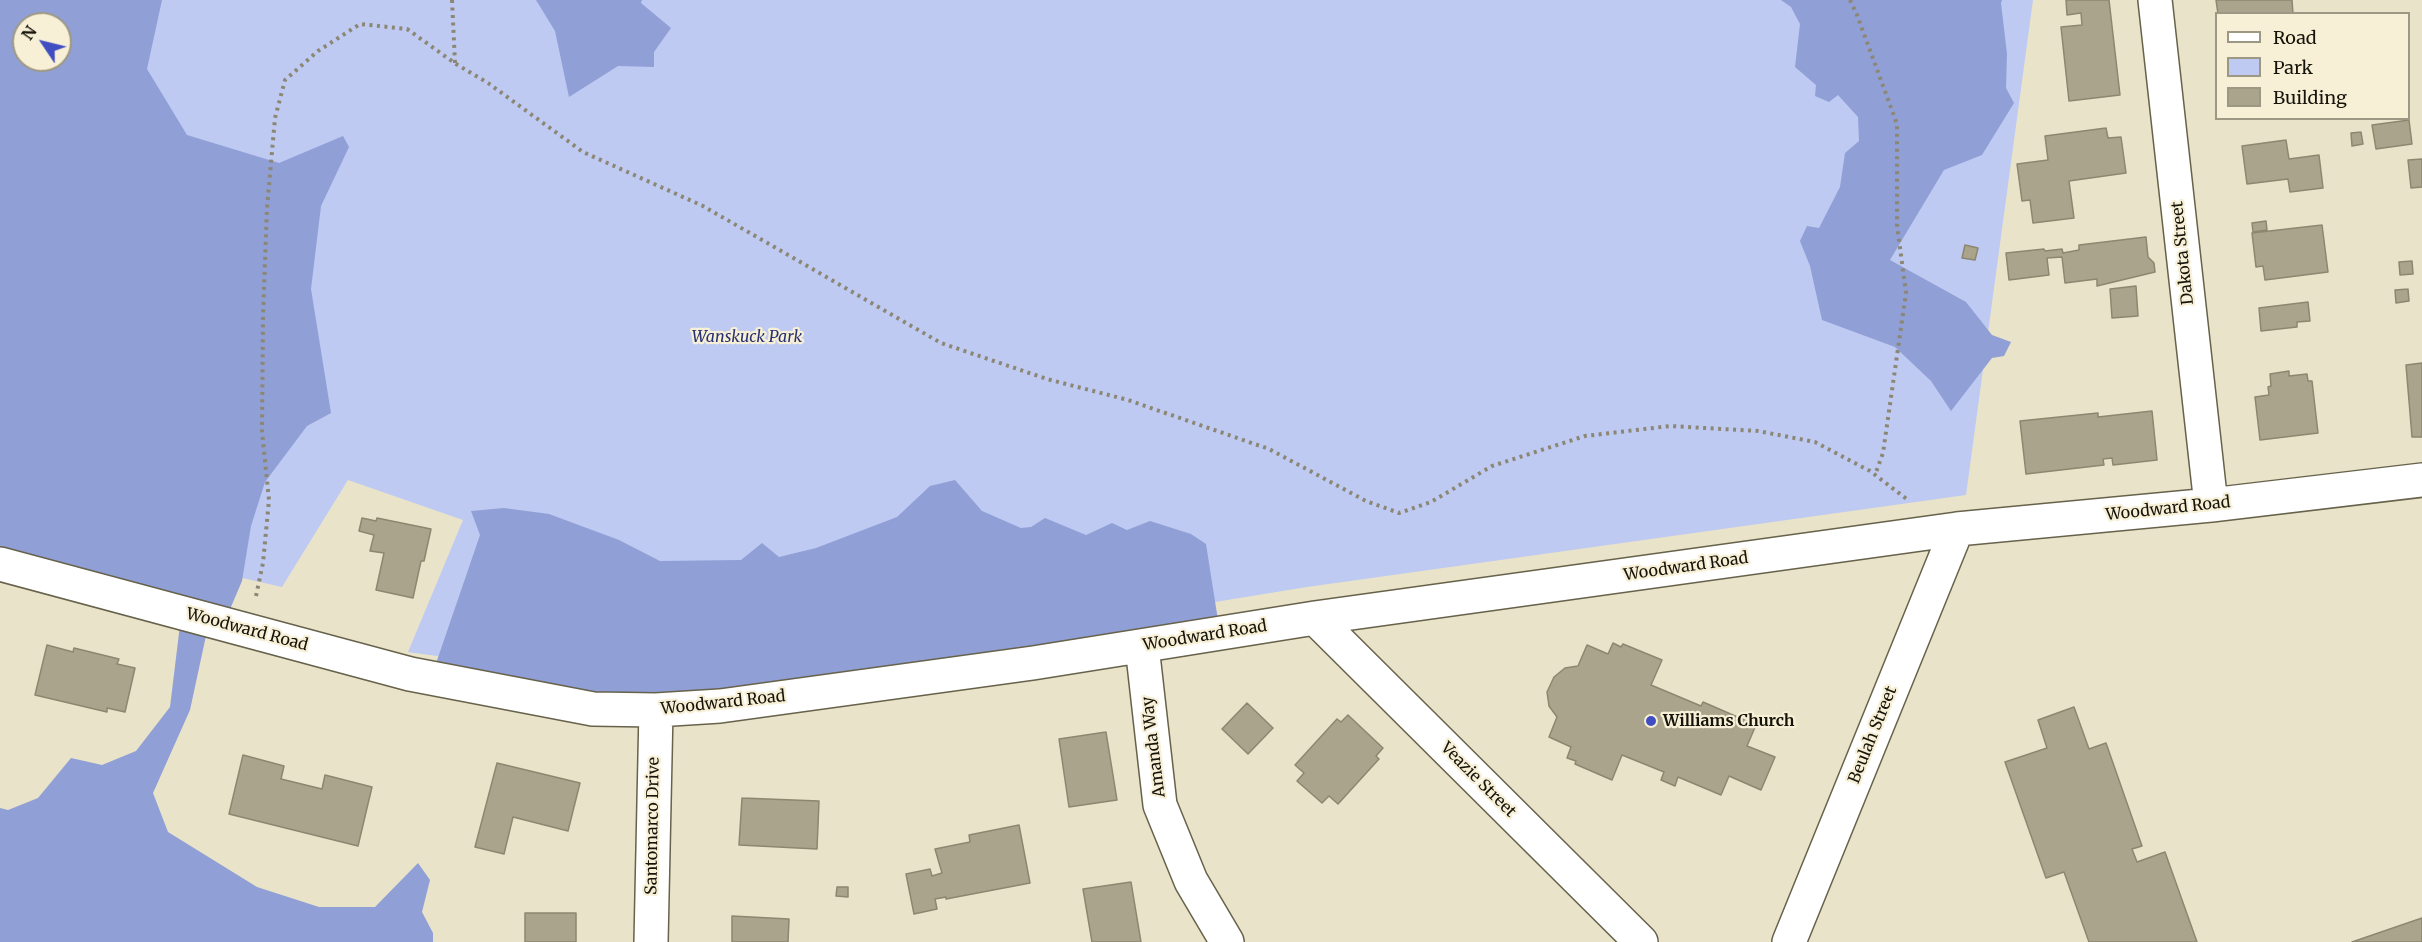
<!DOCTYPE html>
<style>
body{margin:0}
#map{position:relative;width:2422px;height:942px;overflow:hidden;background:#e9e3c9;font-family:Merriweather,serif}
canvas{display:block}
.legend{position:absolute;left:2215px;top:12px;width:195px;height:108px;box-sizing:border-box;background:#f7f0d6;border:2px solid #9d9884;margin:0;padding:8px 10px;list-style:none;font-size:18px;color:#15130a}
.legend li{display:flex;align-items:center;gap:12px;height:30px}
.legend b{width:30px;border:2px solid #9d9884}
.north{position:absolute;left:12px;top:12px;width:60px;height:60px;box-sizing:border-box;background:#f7f0d6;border:2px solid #9d9884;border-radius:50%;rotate:305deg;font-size:16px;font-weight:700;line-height:24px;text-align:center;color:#15130a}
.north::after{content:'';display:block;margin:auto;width:21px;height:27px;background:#414ec2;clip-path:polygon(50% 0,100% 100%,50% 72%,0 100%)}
</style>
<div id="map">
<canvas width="2422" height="942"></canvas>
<ul class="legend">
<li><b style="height:8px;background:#fff"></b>Road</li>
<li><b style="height:16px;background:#becaf2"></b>Park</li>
<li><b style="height:16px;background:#aaa48c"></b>Building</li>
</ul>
<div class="north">N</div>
</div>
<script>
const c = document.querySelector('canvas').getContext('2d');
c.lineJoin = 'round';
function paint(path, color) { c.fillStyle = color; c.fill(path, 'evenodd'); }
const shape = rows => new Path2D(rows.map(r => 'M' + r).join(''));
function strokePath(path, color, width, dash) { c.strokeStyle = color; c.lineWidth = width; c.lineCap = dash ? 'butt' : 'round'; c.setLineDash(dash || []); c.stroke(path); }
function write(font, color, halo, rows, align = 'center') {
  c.font = font + ' Merriweather,serif'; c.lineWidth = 4.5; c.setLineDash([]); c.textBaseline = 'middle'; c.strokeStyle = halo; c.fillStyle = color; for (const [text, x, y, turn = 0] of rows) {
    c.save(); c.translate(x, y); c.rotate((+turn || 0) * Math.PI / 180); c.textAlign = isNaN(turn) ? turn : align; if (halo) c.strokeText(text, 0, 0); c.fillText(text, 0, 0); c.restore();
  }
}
const green = shape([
 [0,0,2033,0,1966,495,1307,587,712,684,631,683,408,652,463,520,348,480,282,587,0,523],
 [24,24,60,24,60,60,24,60]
]);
const forest = shape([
 [0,0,162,0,147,69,187,135,279,163,343,136,349,147,321,206,311,289,331,413,307,426,265,482,251,526,242,581,222,628,207,631,190,710,153,793,168,832,257,887,319,907,375,907,418,863,430,880,422,912,433,933,433,942,0,942,0,808,8,810,38,798,71,758,102,765,136,751,170,707,180,625,0,570],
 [24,24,60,24,60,60,24,60],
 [536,0,642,0,641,3,671,28,654,52,654,67,618,66,569,97,555,31],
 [1781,0,2002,0,2001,3,2007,54,2006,88,2014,103,1982,155,1944,170,1890,260,1966,302,1992,335,2011,342,2004,356,1992,358,1951,411,1931,381,1895,347,1822,320,1810,266,1800,241,1807,226,1819,228,1840,187,1845,153,1859,141,1858,117,1838,95,1829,102,1815,96,1816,85,1795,67,1800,24,1791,7],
 [955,480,982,511,1021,528,1031,527,1045,518,1086,535,1112,523,1127,530,1150,521,1191,534,1206,544,1220,633,735,718,680,726,621,722,431,678,480,535,471,511,504,508,549,514,619,540,660,561,741,560,762,543,779,557,816,548,897,517,930,486]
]);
const building = shape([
 [2066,0,2109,0,2120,95,2069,101,2061,27,2082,25,2081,13,2067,15,2066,0],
 [2216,0,2292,0,2293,14,2218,14,2216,0],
 [2409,120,2412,144,2376,149,2372,125,2409,120],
 [2106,128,2108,138,2121,137,2126,173,2069,181,2074,218,2033,223,2030,200,2022,201,2017,164,2048,160,2045,136,2106,128],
 [2361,132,2363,144,2352,146,2351,133,2361,132],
 [2286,140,2289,159,2319,155,2323,188,2290,192,2288,179,2247,184,2242,146,2286,140],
 [2422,159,2422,187,2411,188,2408,160,2422,159],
 [2266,221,2267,230,2253,232,2252,223,2266,221],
 [2322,225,2328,272,2265,280,2263,266,2256,267,2252,233,2322,225],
 [2146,237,2148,257,2154,263,2155,272,2097,286,2097,279,2065,283,2062,257,2047,258,2049,275,2009,280,2006,253,2044,249,2045,251,2062,249,2063,253,2079,250,2079,245,2146,237],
 [1965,245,1978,248,1975,260,1962,258,1965,245],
 [2412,261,2413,274,2400,275,2399,262,2412,261],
 [2136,286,2138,316,2112,318,2110,289,2136,286],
 [2408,289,2409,301,2396,303,2395,290,2408,289],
 [2308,302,2310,321,2297,322,2297,327,2261,331,2259,308,2308,302],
 [2422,363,2422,437,2412,437,2406,365,2422,363],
 [2289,371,2289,376,2307,374,2308,381,2312,381,2318,433,2260,440,2255,397,2269,395,2268,387,2271,386,2270,374,2289,371],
 [2152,411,2157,460,2113,465,2112,458,2103,459,2104,465,2026,474,2020,421,2098,413,2098,417,2152,411],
 [362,518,376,521,377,518,431,529,424,561,421,561,413,598,376,590,384,553,370,551,374,535,359,531,362,518],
 [1613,643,1621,647,1623,644,1662,660,1651,685,1701,706,1703,702,1756,725,1747,746,1775,757,1761,790,1729,776,1721,795,1678,777,1675,786,1661,780,1664,772,1622,755,1612,780,1575,764,1576,761,1567,758,1571,747,1549,737,1557,717,1549,706,1547,692,1554,677,1565,668,1578,666,1587,645,1608,654,1613,643],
 [47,645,73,652,74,648,119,659,117,664,135,668,125,712,107,708,107,712,35,695,47,645],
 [1247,703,1273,728,1248,754,1222,729,1247,703],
 [2074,707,2089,749,2106,743,2142,846,2132,849,2137,862,2165,852,2197,942,2089,942,2064,872,2046,878,2005,762,2047,748,2038,720,2074,707],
 [1348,715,1383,748,1376,756,1379,759,1338,804,1329,796,1322,803,1297,781,1304,773,1295,765,1337,719,1341,722,1348,715],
 [1106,732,1117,800,1069,807,1059,739,1106,732],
 [243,755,284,766,281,779,322,789,325,775,372,787,358,846,229,814,243,755],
 [497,763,580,783,568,831,513,817,504,854,475,847,497,763],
 [742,798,819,801,817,849,739,845,742,798],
 [1019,825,1030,883,946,899,946,897,935,899,937,909,914,914,906,874,930,869,932,876,942,873,935,849,970,842,969,835,1019,825],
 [1131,882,1141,942,1092,942,1083,889,1131,882],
 [837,887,848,887,848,897,836,896,837,887],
 [525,913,576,913,576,942,525,942,525,913],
 [732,916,789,919,788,942,732,942,732,916],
 [2422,918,2422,942,2352,942,2422,918]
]);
const path = shape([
 [452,0,455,63],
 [1850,0,1857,15,1897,124,1897,225,1906,293,1883,453,1875,475],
 [256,596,263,563,269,500,262,431,263,315,267,208,275,118,285,80,318,51,360,24,407,29,456,64,488,83,583,152,703,206,941,343,1047,379,1128,400,1269,449,1366,501,1399,513,1431,502,1492,466,1585,436,1670,426,1758,431,1815,442,1870,471,1908,500]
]);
const minor = shape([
 [2155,0,2211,505],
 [0,564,410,674,593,709,656,710,720,706,1033,663,1315,618,1957,529,2211,505,2422,480],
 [1315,618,1641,942],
 [1142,646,1160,805,1191,881,1227,942],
 [651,942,656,710],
 [1789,942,1957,529]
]);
const markers = [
 [1651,721,6,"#414ec2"]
];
const streetNames = [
 ["Dakota Street",2183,253,-96],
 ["Woodward Road",2168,509,-6],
 ["Woodward Road",1686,567,-8],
 ["Woodward Road",247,630,15],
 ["Woodward Road",1205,636,-9],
 ["Woodward Road",723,703,-6],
 ["Beulah Street",1873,735,-68],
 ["Amanda Way",1154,747,-97],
 ["Veazie Street",1478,780,45],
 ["Santomarco Drive",653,826,-89]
];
const parkNames = [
 ["Wanskuck Park",747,337]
];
const poiNames = [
 ["Williams Church",1663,721]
];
paint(green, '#becaf2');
paint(forest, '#909fd6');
paint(building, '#aaa48c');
strokePath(building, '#8d8770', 1.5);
strokePath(minor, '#67624b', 36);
strokePath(path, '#8c8775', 4, [3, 4.5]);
strokePath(minor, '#fff', 33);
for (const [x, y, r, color] of markers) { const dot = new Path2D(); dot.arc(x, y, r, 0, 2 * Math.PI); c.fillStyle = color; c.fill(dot); strokePath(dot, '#f7f0d6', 2); }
write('16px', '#15130a', '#f7f0d6', streetNames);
write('italic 16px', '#283173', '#f7f0d6', parkNames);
write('bold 16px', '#15130a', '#f7f0d6', poiNames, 'left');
</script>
